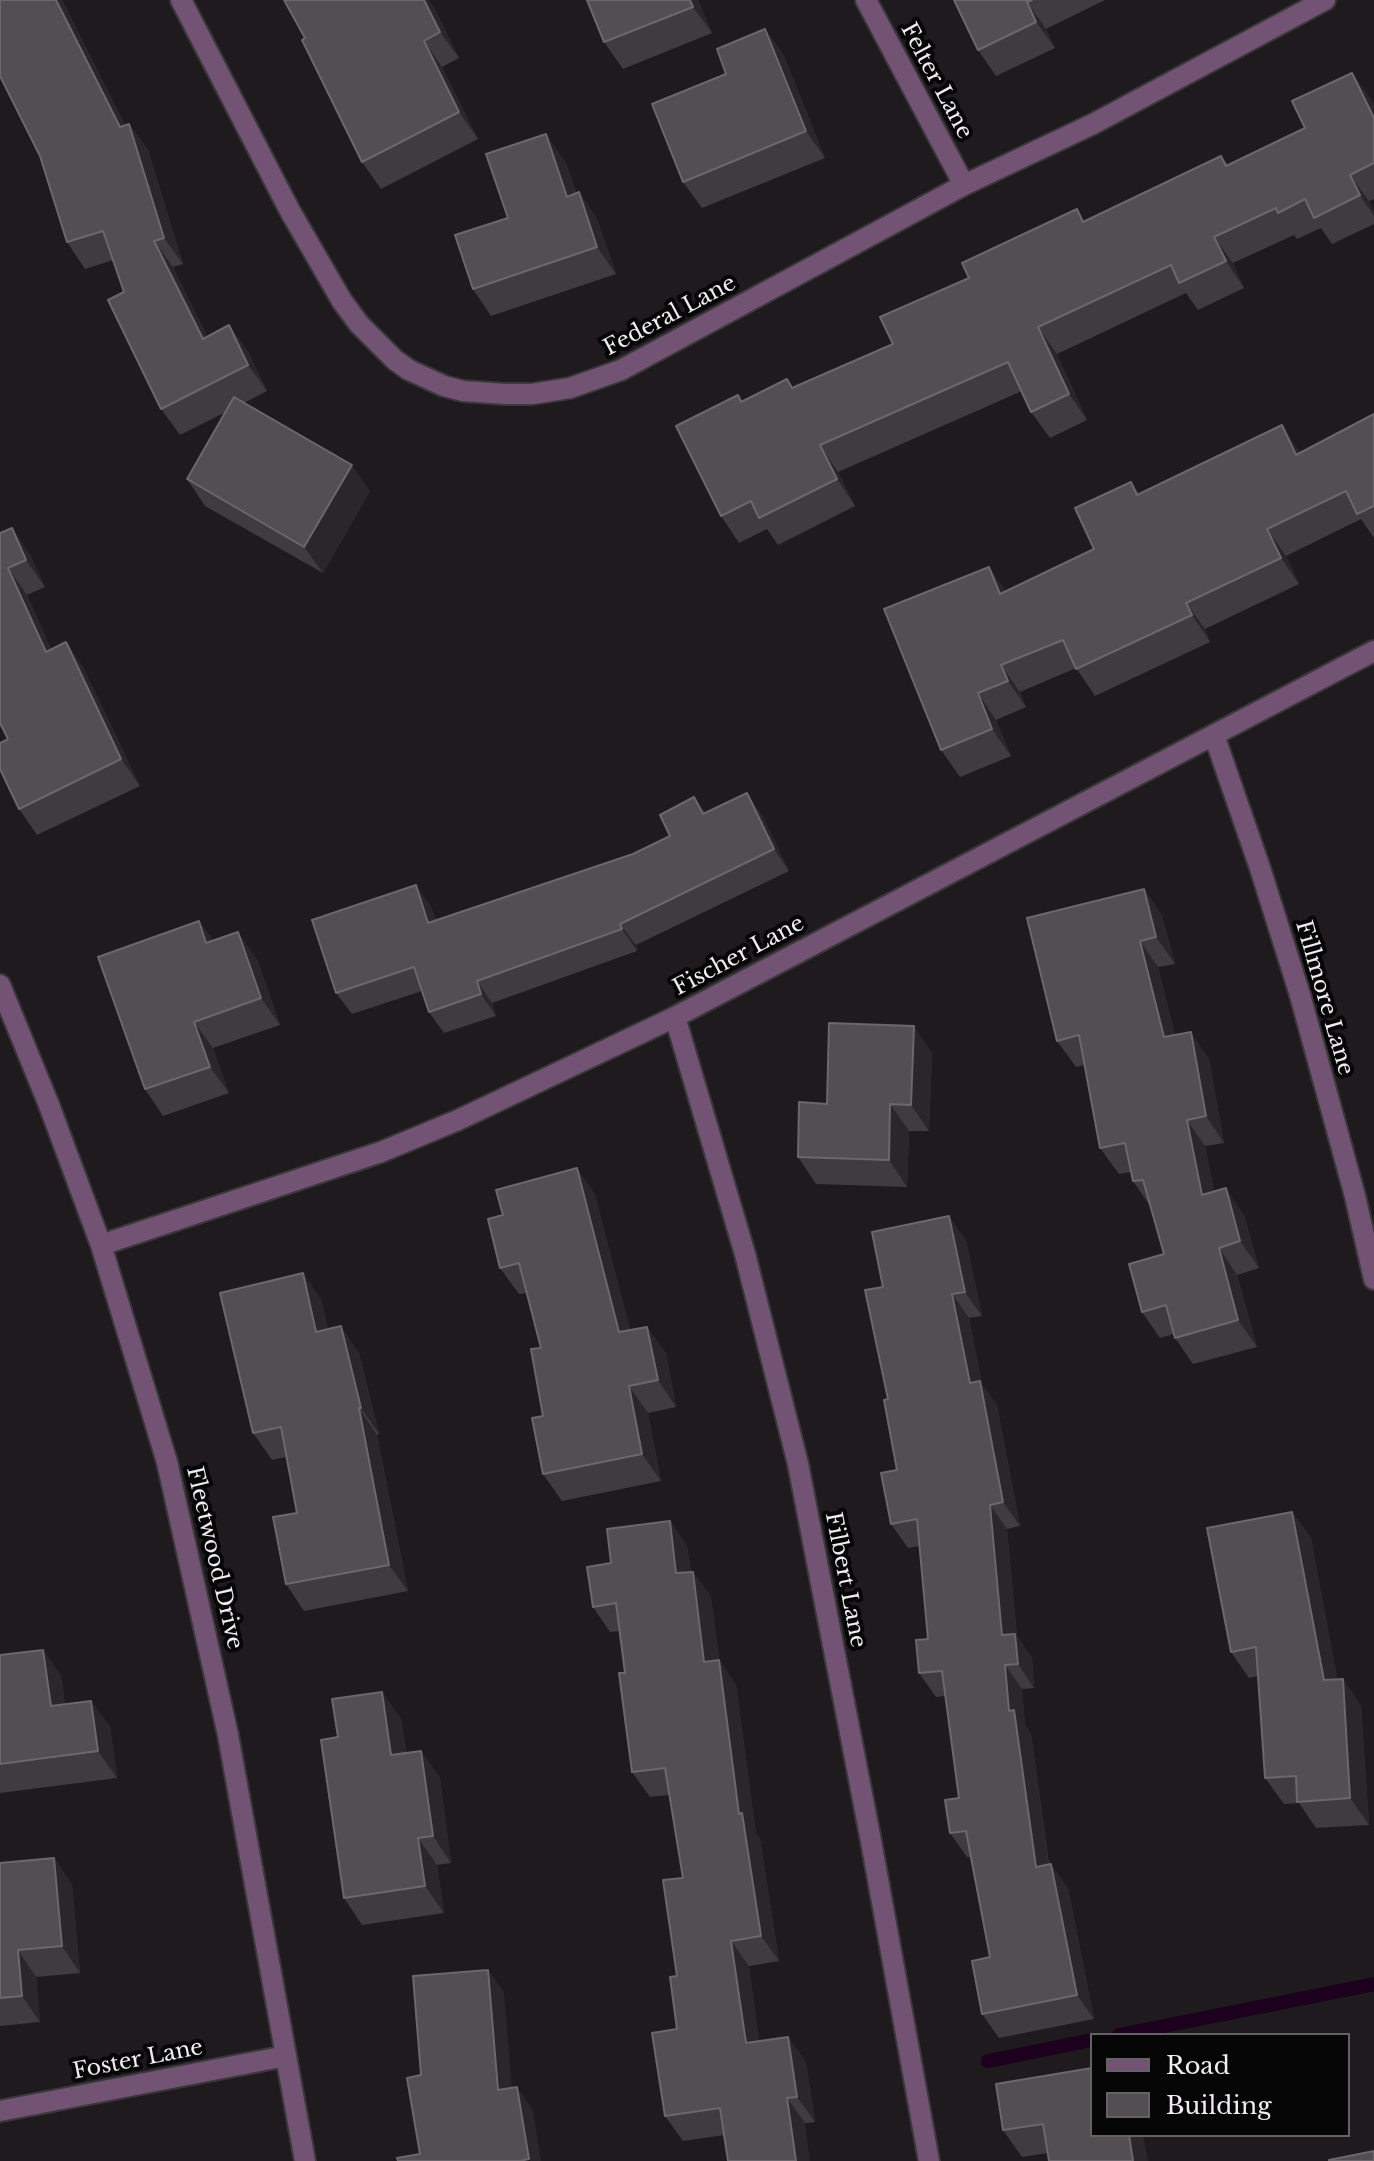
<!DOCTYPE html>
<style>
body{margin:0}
#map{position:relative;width:1374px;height:2161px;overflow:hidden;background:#1e1a1e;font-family:"Libre Baskerville",serif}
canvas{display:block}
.legend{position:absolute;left:1090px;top:2033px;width:260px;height:104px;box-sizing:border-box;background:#070607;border:2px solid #646264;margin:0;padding:10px 14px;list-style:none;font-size:24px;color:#f0edf0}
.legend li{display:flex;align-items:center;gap:16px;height:40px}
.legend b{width:40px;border:2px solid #646264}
</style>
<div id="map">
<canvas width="1374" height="2161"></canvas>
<ul class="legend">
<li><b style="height:10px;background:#725373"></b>Road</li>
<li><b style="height:22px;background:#524e52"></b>Building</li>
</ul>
</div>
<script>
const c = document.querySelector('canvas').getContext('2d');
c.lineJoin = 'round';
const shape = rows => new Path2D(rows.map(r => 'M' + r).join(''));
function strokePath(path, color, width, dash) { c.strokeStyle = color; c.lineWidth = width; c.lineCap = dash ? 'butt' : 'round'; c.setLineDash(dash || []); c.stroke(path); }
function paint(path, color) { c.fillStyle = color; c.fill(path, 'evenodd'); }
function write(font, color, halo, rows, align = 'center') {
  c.font = font + ' "Libre Baskerville",serif'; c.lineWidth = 8; c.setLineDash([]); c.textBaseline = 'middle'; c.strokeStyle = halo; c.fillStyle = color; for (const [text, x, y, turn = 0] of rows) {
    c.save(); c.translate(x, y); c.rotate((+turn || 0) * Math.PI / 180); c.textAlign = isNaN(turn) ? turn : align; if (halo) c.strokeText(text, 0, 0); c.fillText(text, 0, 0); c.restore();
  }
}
const stream = shape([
 [1119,2035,1374,1984],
 [988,2061,1092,2040]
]);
const minor = shape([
 [181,0,290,211,342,301,359,324,395,360,409,370,444,386,463,391,505,394,532,394,570,388,621,370,964,185,1093,124,1325,0],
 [866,0,964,185],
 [1214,735,1260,868,1300,995,1355,1196,1374,1279],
 [0,985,49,1105,101,1245,167,1462,228,1735,305,2161],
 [675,1017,745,1254,798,1464,871,1841,929,2161],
 [101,1245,381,1152,458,1120,675,1017,1374,651],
 [0,2111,286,2056]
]);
const wall = shape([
 [0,0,62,0,125,125,129,124,148,150,183,264,173,267,207,337,229,325,248,352,267,391,244,403,370,491,323,573,205,506,187,479,226,412,180,435,161,409,113,260,85,269,67,242,40,156],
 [284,0,428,0,434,8,459,58,442,67,478,139,381,189,362,162,305,38],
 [698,0,712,33,623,69,604,42],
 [954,0,1105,0,1046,29,1055,48,996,76,978,50],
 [765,29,784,56,825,158,702,208,683,182,726,74],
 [1352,73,1374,106,1374,199,1369,201,1374,213,1374,224,1332,244,1321,228,1297,239,1294,235,1233,263,1244,288,1198,310,1186,293,1057,354,1087,420,1050,438,1031,412,1022,391,838,472,855,506,778,545,767,529,739,543,721,516,738,395,743,401,793,388,893,344,969,278,1085,221,1221,156,1228,165,1305,128],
 [565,161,576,193,579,192,597,219,616,274,491,316,473,289,508,218],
 [1374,414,1374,538,1361,519,1286,556,1299,584,1205,629,1210,642,1095,696,1076,668,1020,692,1026,707,996,720,1011,756,960,777,941,750,1006,591,1094,549,1131,482,1139,494,1300,452],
 [12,528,30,555,45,587,27,595,51,649,66,642,84,669,140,786,37,835,19,809,8,739,0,533],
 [694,797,705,813,762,815,789,871,636,945,637,951,492,1003,496,1016,444,1033,429,1012,422,991,352,1014,336,993,416,885,431,907,436,920,633,854,670,836],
 [1144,889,1162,916,1175,964,1158,967,1175,1035,1209,1059,1224,1143,1205,1146,1214,1191,1244,1215,1259,1268,1237,1275,1257,1347,1193,1364,1175,1338,1174,1334,1160,1338,1142,1312,1164,1254,1150,1206,1133,1181,1131,1172,1119,1174,1100,1148,1085,1065,1076,1067,1057,1041],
 [199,921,213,941,257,959,280,1025,213,1048,229,1093,163,1116,145,1089],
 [932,1053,929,1131,909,1131,907,1187,816,1184,798,1157,827,1104],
 [577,1168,595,1195,630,1330,666,1353,676,1407,648,1413,661,1481,562,1501,543,1474,543,1416,541,1348,527,1293,519,1294,500,1268,503,1215],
 [966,1240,982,1316,969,1318,982,1384,997,1405,1020,1526,1007,1529,1017,1636,1032,1658,1034,1688,1022,1689,1025,1725,1031,1734,1049,1864,1068,1888,1094,2019,999,2038,982,2014,990,1957,970,1857,967,1857,950,1833,959,1798,946,1696,936,1697,919,1673,928,1639,919,1546,908,1548,891,1524,897,1470,888,1399,883,1287],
 [321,1299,328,1329,359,1353,379,1434,377,1435,408,1591,304,1611,286,1584,297,1513,286,1457,272,1460,253,1433],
 [1292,1512,1311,1538,1337,1680,1343,1679,1361,1706,1369,1825,1316,1828,1299,1803,1284,1804,1265,1778,1258,1676,1249,1678,1231,1652],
 [670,1521,687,1546,691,1572,693,1572,711,1597,719,1660,736,1685,756,1834,760,1839,779,1961,749,1966,759,2041,788,2037,806,2062,815,2122,683,2141,665,2116,677,2029,677,1976,683,1878,669,1795,650,1797,632,1772,625,1673,620,1631,610,1632,593,1607,611,1563],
 [43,1650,61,1676,65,1704,91,1701,110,1727,117,1778,0,1793,0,1655],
 [382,1692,401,1719,406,1753,421,1751,440,1778,451,1863,437,1865,444,1913,362,1925,344,1898,338,1737],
 [54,1858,72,1885,80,1973,36,1977,40,2022,0,2026,0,1863],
 [1092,2068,1048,2153,1022,2157,1003,2130]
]);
const shadedWall = shape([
 [56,0,62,0,138,151,129,124,148,150,183,264,164,238,120,127],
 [424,0,428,0,434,8,459,58,440,32],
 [690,0,698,0,712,33,693,7],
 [1027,2,1046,29,1055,48,1036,22],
 [765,29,784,56,825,158,806,131],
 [424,41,442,67,478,139,459,112],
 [1352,73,1371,99,1374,106,1374,118],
 [546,134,565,161,585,223,567,197],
 [1350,175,1369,201,1374,213,1374,216,1360,195],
 [579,192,597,219,616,274,597,247],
 [1214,237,1233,263,1244,288,1226,261],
 [154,241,173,267,222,365,203,339],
 [229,325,248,352,267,391,248,365],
 [1038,327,1057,354,1087,420,1069,394],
 [1282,425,1300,452,1296,455],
 [820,445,838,472,855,506,837,479],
 [352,465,370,491,323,573,304,547],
 [12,528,30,555,45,587,26,560],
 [1267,529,1286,556,1299,584,1281,558],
 [989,567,1007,593,1000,594],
 [8,568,27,595,64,679,46,652],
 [1186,603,1205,629,1210,642,1192,615],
 [66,642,84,669,140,786,121,759],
 [1001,665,1020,692,1026,707,1008,681],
 [978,693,996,720,1011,756,992,729],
 [747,793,762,815,789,871,774,849],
 [416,885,431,907,444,945,428,923],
 [1144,889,1162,916,1175,964,1156,937],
 [199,921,217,948,206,943],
 [620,924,636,945,637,951,622,929],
 [238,932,257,959,280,1025,261,998],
 [1140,941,1158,967,1183,1064,1164,1037],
 [477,981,492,1003,496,1016,481,994],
 [194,1022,213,1048,229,1093,210,1067],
 [914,1026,932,1053,929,1131,911,1105],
 [1191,1032,1209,1059,1224,1143,1206,1116],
 [890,1104,909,1131,907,1187,889,1160],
 [1187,1120,1205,1146,1220,1222,1202,1195],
 [577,1168,595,1195,638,1359,619,1332],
 [1226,1188,1244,1215,1259,1268,1240,1241],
 [949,1216,966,1240,982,1316,965,1292],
 [1219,1248,1237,1275,1257,1347,1238,1320],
 [303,1273,321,1299,335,1358,316,1332],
 [952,1294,969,1318,982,1384,997,1405,1020,1526,1003,1502,970,1383],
 [341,1326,359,1353,379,1434,361,1408],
 [647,1327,666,1353,676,1407,658,1380],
 [629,1386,648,1413,661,1481,642,1454],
 [359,1408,377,1435,408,1591,389,1565],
 [990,1505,1007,1529,1017,1636,1032,1658,1034,1688,1018,1664,1002,1635],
 [1292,1512,1311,1538,1343,1707,1324,1680],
 [670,1521,687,1546,694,1599,676,1573],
 [693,1572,711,1597,722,1687,704,1662],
 [43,1650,61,1676,69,1733,51,1706],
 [719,1660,736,1685,756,1834,760,1839,779,1961,761,1936,739,1814],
 [1005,1665,1022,1689,1025,1725,1031,1734,1052,1891,1036,1867,1009,1711],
 [1343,1679,1361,1706,1369,1825,1350,1798],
 [382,1692,401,1719,409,1782,391,1755],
 [91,1701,110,1727,117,1778,98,1751],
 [421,1751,440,1778,451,1863,433,1836],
 [418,1838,437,1865,444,1913,425,1886],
 [54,1858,72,1885,80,1973,62,1946],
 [1051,1864,1068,1888,1094,2019,1077,1995],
 [731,1941,749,1966,763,2068,746,2043],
 [18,1950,36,1977,40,2022,22,1996],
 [488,1970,504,1992,514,2113,498,2090],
 [788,2037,806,2062,815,2122,797,2097],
 [517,2087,533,2110,541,2161,530,2161,529,2159],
 [787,2098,805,2123,810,2161,796,2161],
 [1129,2135,1143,2135,1148,2161,1133,2161]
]);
const building = shape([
 [0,0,56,0,120,127,129,124,164,238,154,241,203,339,229,325,248,365,161,409,108,300,124,292,103,231,67,242,40,156,0,76,0,0],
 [284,0,424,0,440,32,424,41,459,112,362,162,302,40,305,38,284,0],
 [587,0,690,0,693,7,604,42,587,0],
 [954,0,1032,0,1027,2,1036,22,978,50,954,0],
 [765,29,806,131,683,182,652,104,726,74,717,49,765,29],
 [1352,73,1374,118,1374,163,1350,175,1360,195,1314,218,1305,199,1278,213,1276,208,1214,237,1226,261,1179,283,1171,265,1038,327,1069,394,1031,412,1008,362,820,445,837,479,759,518,751,501,721,516,676,426,738,395,741,402,787,379,792,388,893,344,880,317,969,278,962,263,1077,209,1083,222,1221,156,1226,166,1305,128,1292,101,1352,73],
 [546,134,567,197,579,192,597,247,473,289,455,235,508,218,486,154,546,134],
 [234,397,352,465,304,547,187,479,234,397],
 [1374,414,1374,506,1357,514,1346,491,1267,529,1281,558,1186,603,1192,615,1076,669,1063,640,1001,665,1008,681,978,693,992,729,941,750,884,609,989,567,1000,594,1094,549,1075,508,1131,482,1137,495,1282,425,1296,455,1374,414],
 [12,528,26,560,8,568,46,652,66,642,121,759,19,809,0,769,0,743,8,739,0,723,0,533,12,528],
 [747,793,774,849,620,924,622,929,477,981,481,994,429,1012,414,967,336,993,312,920,416,885,428,923,633,854,670,836,660,815,694,797,703,814,747,793],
 [1144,889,1156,937,1140,941,1164,1037,1191,1032,1206,1116,1187,1120,1202,1195,1226,1188,1240,1241,1219,1248,1238,1320,1175,1338,1166,1305,1142,1312,1129,1264,1164,1254,1143,1180,1133,1181,1125,1143,1100,1148,1079,1035,1057,1041,1027,918,1144,889],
 [199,921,206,943,238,932,261,998,194,1022,210,1067,145,1089,98,957,199,921],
 [829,1023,914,1026,911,1105,890,1104,889,1160,798,1157,799,1102,827,1104,829,1023],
 [577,1168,619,1332,647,1327,658,1380,629,1386,642,1454,543,1474,532,1418,543,1416,531,1349,541,1348,519,1263,500,1268,488,1219,503,1215,496,1190,577,1168],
 [949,1216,965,1292,952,1294,970,1383,980,1381,1003,1502,990,1505,1002,1635,1015,1634,1018,1664,1005,1665,1009,1711,1014,1710,1036,1867,1051,1864,1077,1995,982,2014,972,1961,990,1957,966,1831,950,1833,945,1800,959,1798,942,1671,919,1673,916,1640,928,1639,917,1519,891,1524,881,1473,897,1470,884,1400,888,1399,865,1290,883,1287,872,1232,949,1216],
 [303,1273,316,1332,341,1326,361,1408,359,1408,389,1565,286,1584,273,1517,297,1513,281,1427,253,1433,220,1293,303,1273],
 [1292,1512,1324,1680,1343,1679,1350,1798,1297,1802,1296,1776,1265,1778,1256,1647,1231,1652,1207,1528,1292,1512],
 [670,1521,676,1573,693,1572,704,1662,719,1660,739,1814,742,1813,761,1936,731,1941,746,2043,788,2037,797,2097,787,2098,796,2161,728,2161,720,2108,665,2116,652,2033,677,2029,670,1977,677,1976,663,1880,683,1878,665,1768,632,1772,619,1673,625,1673,616,1603,593,1607,587,1567,611,1563,607,1529,670,1521],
 [43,1650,51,1706,91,1701,98,1751,0,1764,0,1655,43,1650],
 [382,1692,391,1755,421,1751,433,1836,418,1838,425,1886,344,1898,321,1740,338,1737,332,1699,382,1692],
 [54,1858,62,1946,18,1950,22,1996,0,1998,0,1863,54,1858],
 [488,1970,498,2090,517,2087,529,2159,520,2161,398,2161,397,2158,420,2154,407,2078,421,2075,413,1976,488,1970],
 [1092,2068,1092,2135,1129,2135,1133,2161,1049,2161,1043,2124,1003,2130,996,2084,1092,2068],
 [1374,2151,1374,2161,1329,2161,1329,2160,1374,2151]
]);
const streetNames = [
 ["Felter Lane",936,81,62],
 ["Federal Lane",670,316,-28],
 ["Fischer Lane",739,956,-28],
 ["Fillmore Lane",1324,998,74],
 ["Fleetwood Drive",214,1558,77],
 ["Filbert Lane",845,1580,79],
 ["Foster Lane",138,2060,-11]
];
strokePath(stream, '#1c001e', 14);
strokePath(minor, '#3b383b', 24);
strokePath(minor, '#725373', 20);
paint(wall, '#3f3b3f');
paint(shadedWall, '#2a262a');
paint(building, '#524e52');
strokePath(building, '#6b676b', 2);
write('22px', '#f0edf0', '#070607', streetNames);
</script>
